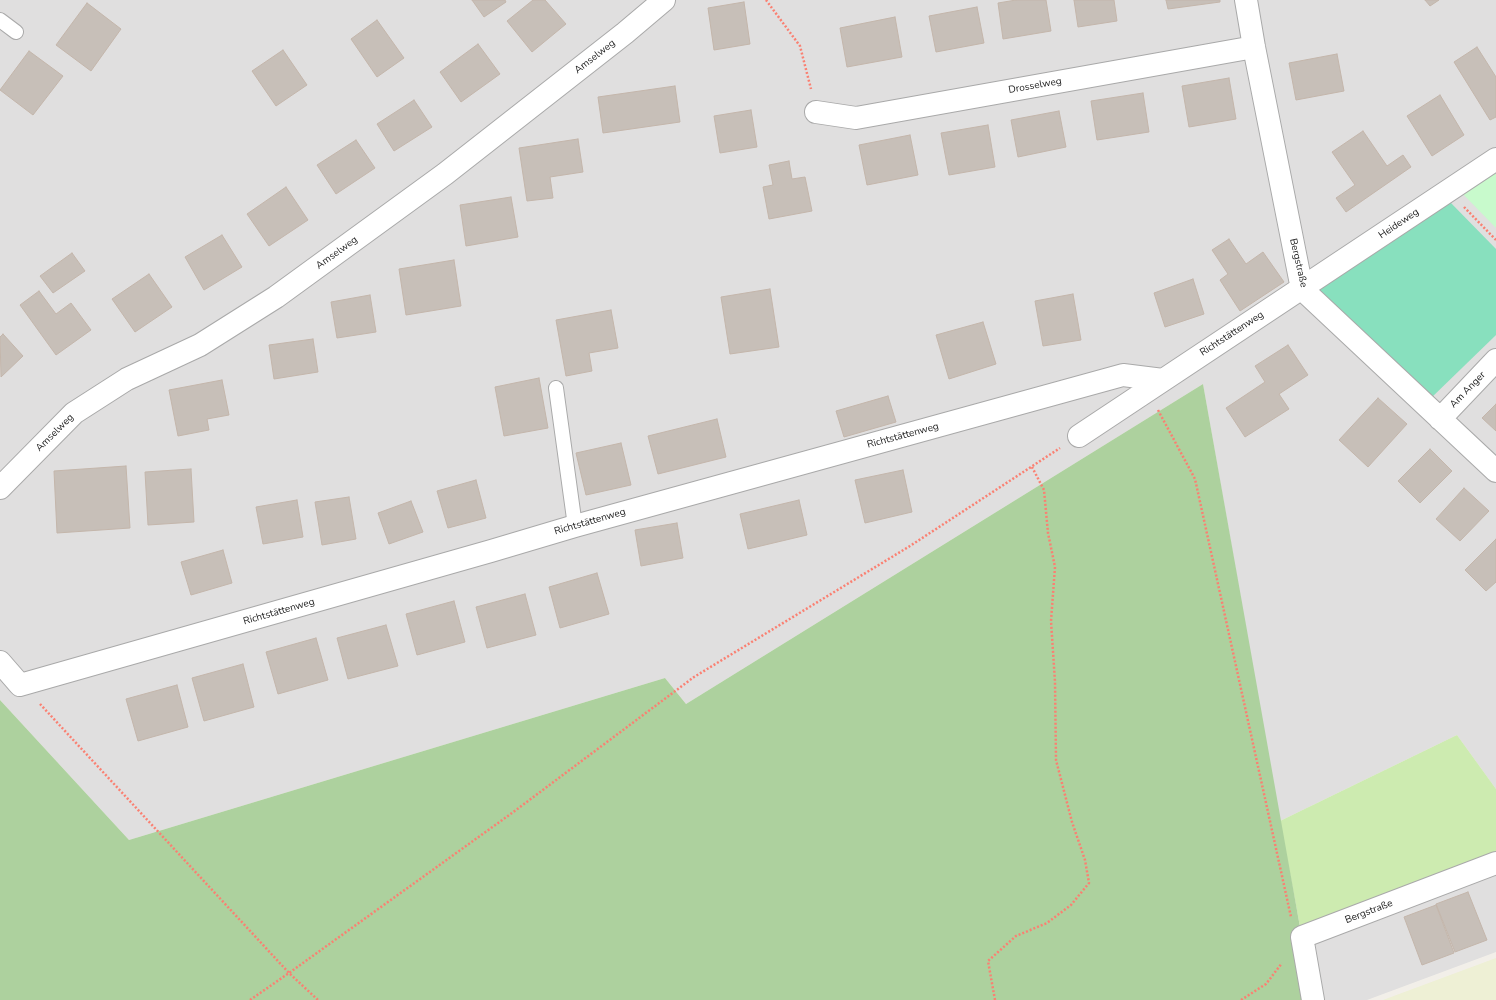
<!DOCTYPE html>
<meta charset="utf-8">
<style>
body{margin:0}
canvas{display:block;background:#f2efe9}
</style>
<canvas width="1496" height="1000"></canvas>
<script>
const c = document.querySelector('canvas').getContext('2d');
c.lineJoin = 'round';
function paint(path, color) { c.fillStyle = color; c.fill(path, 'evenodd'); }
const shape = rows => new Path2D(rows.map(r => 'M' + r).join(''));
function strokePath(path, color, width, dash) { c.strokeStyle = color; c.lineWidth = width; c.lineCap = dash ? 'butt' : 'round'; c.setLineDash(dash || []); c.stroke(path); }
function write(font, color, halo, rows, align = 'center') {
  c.font = font + ' "Nunito Sans",sans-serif'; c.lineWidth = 3; c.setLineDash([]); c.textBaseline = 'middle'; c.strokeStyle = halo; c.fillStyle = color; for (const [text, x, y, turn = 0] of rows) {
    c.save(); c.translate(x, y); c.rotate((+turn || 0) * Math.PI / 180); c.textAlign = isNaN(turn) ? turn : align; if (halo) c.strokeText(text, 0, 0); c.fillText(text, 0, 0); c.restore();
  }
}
const residential = shape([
 [0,0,1496,0,1496,789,1457,735,1280,821,1203,384,686,704,665,678,129,840,0,700],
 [1496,854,1496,952,1367,1000,1313,1000,1302,937]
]);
const farmland = shape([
 [1496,958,1496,1000,1383,1000]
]);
const grass = shape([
 [1457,735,1496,789,1496,854,1302,937,1280,821]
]);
const forest = shape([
 [1203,384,1313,1000,0,1000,0,700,129,840,665,678,686,704]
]);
const park = shape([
 [1496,167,1496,228,1460,191]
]);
const pitch = shape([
 [1449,201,1496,249,1496,335,1429,400,1316,291]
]);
const building = shape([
 [472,0,505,0,506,2,484,17,472,0],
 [533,0,545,0,566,24,532,52,507,21,533,0],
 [1016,0,1046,0,1051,31,1003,39,998,3,1016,0],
 [1074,0,1114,0,1117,21,1078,27,1074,0],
 [1166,0,1220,0,1220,2,1168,9,1166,0],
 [1425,0,1439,0,1430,6,1425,0],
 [744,2,750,44,714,50,708,8,744,2],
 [87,3,121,29,91,71,56,45,87,3],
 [977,7,984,43,936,52,929,16,977,7],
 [895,17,902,57,847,67,840,28,895,17],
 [377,20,404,58,377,77,351,39,377,20],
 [478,44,500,74,461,102,440,72,478,44],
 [1477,47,1496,77,1496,117,1490,120,1454,62,1477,47],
 [283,50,307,85,276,106,252,71,283,50],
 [29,51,63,76,33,115,0,90,29,51],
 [1337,54,1344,91,1296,100,1289,63,1337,54],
 [1229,78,1236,119,1189,127,1182,86,1229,78],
 [675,86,680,122,603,133,598,97,675,86],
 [1143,93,1149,132,1097,140,1091,101,1143,93],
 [1440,95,1464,135,1432,156,1407,116,1440,95],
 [414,100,432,127,394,151,377,124,414,100],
 [751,110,757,147,720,153,714,116,751,110],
 [1059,111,1066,147,1018,157,1011,120,1059,111],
 [988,125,995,167,949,175,941,133,988,125],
 [1363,131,1387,166,1403,155,1411,167,1346,212,1336,198,1355,185,1332,152,1363,131],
 [910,135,918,175,867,185,859,145,910,135],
 [578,139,583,172,550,177,553,198,527,201,519,148,578,139],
 [356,140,375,168,336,194,317,165,356,140],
 [789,161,792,179,805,177,812,211,769,219,763,187,773,185,769,165,789,161],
 [286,187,308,220,269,246,247,214,286,187],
 [511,197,518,237,466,246,460,205,511,197],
 [222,235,242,267,204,290,185,257,222,235],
 [1229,239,1246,264,1263,252,1284,282,1240,311,1220,280,1228,274,1212,250,1229,239],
 [72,253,85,271,53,293,40,276,72,253],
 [454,260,461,306,406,315,399,269,454,260],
 [149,274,172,307,135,332,112,299,149,274],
 [1193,279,1204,314,1165,327,1154,293,1193,279],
 [770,289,779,347,730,354,721,297,770,289],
 [39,291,56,314,71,303,91,330,56,355,20,305,39,291],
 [1073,294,1081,340,1043,346,1035,301,1073,294],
 [370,295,376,332,337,338,331,302,370,295],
 [611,310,618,348,589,353,592,371,566,376,556,320,611,310],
 [983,322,996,364,949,379,936,335,983,322],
 [3,334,23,356,1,377,0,337,3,334],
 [313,339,318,372,274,379,269,345,313,339],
 [1288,345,1308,375,1279,394,1289,409,1245,437,1226,408,1265,382,1255,366,1288,345],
 [539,378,548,428,504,436,495,387,539,378],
 [222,380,229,415,207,419,209,430,178,436,169,390,222,380],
 [888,396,896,422,844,437,836,411,888,396],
 [1378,398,1407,424,1368,467,1339,440,1378,398],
 [1496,404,1496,431,1482,418,1496,404],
 [717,419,726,457,658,474,648,436,717,419],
 [621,443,631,485,586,495,576,453,621,443],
 [1430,449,1452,471,1420,503,1398,481,1430,449],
 [126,466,130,528,57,533,54,471,126,466],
 [191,469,194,522,148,525,145,472,191,469],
 [903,470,912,512,865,523,855,480,903,470],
 [476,480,486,518,448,528,437,491,476,480],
 [1464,488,1489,511,1460,541,1436,519,1464,488],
 [349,497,356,539,322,545,315,502,349,497],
 [297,500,303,537,263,544,256,507,297,500],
 [799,500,807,535,748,549,740,514,799,500],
 [411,501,423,532,389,544,378,513,411,501],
 [677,523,683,558,641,566,635,530,677,523],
 [1496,539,1496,582,1486,591,1465,570,1496,539],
 [223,550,232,583,191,595,181,562,223,550],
 [597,573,609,614,560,628,549,587,597,573],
 [525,594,536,635,487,648,476,607,525,594],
 [454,601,465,642,417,655,406,614,454,601],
 [386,625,398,666,348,679,337,638,386,625],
 [316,638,328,680,278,694,266,652,316,638],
 [243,664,254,707,204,721,192,678,243,664],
 [177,685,188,727,138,741,126,699,177,685],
 [1468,892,1487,940,1455,952,1436,904,1468,892],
 [1436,905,1454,953,1422,965,1404,917,1436,905]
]);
const path = shape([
 [766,0,800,46,811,89],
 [1464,207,1496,240],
 [1158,410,1195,479,1291,917],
 [40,704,289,973,318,1000],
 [250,1000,289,973,512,813,694,677,910,546,1060,448],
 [995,1000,988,961,1016,936,1047,923,1071,905,1089,883,1085,860,1072,822,1056,760,1055,682,1051,621,1055,567,1048,533,1044,490,1032,467],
 [1241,1000,1266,984,1282,963]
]);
const lane = shape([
 [0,20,16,32],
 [556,388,575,526]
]);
const street = shape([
 [1246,0,1254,47,1302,289,1496,471],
 [816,112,856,118,1254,47],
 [1440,419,1496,360],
 [1079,436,1496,159],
 [0,488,74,413,127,379,200,345,276,297,445,174,625,33,664,0],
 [0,662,20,685,491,551,575,526,1123,375,1163,380],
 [1313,1000,1302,937,1496,863]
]);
const streetNames = [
 ["Amselweg",595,57,-38],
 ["Drosselweg",1035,86,-10],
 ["Heideweg",1399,224,-34],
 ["Amselweg",337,253,-36],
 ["Bergstraße",1298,263,77],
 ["Richtstättenweg",1232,334,-33],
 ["Am Anger",1468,390,-46],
 ["Amselweg",55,433,-45],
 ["Richtstättenweg",903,436,-15],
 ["Richtstättenweg",590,522,-16],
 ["Richtstättenweg",279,612,-16],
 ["Bergstraße",1369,912,-21]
];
paint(residential, '#e0dfdf');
paint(farmland, '#eef0d5');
paint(grass, '#cdebb0');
paint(forest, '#add19e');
paint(park, '#c8facc');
paint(pitch, '#88e0be');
paint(building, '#c7bfb8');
strokePath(building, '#c4b6ab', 1);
strokePath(lane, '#a9a9a9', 16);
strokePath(street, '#a9a9a9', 24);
strokePath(path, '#fa8072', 2.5, [2, 2]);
strokePath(lane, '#fff', 14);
strokePath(street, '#fff', 22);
write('10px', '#222', '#fff', streetNames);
</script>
